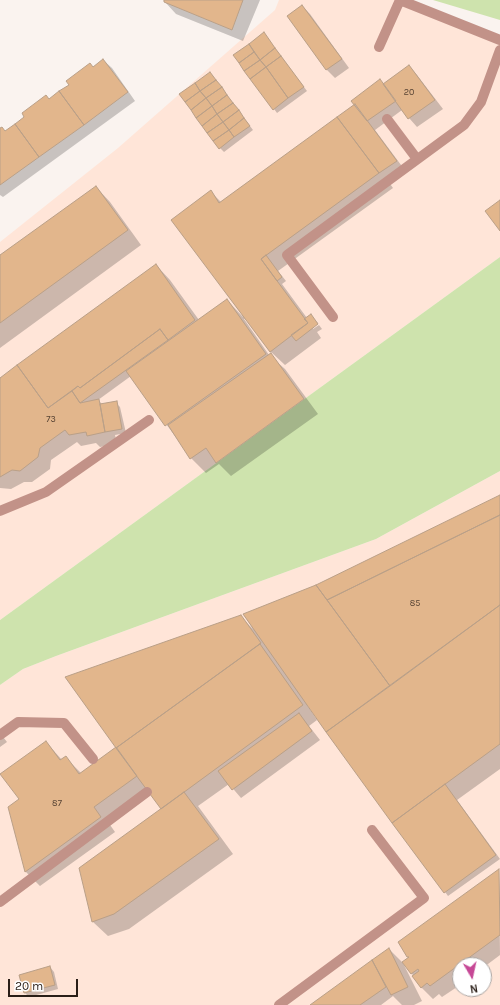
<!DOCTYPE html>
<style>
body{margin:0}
#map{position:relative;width:500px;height:1005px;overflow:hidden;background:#faf3ef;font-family:Karla,sans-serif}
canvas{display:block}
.north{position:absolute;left:452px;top:957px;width:40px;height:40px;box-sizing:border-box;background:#fff;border:1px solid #aaa5a2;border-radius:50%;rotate:171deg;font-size:11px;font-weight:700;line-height:16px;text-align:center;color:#2a1e17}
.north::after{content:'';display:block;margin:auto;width:14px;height:18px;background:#c64896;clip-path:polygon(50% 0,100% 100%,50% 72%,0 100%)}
.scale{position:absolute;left:8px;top:979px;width:70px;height:18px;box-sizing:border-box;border:2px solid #2a1e17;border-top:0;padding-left:5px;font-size:12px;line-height:14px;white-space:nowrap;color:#2a1e17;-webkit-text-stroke:3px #fff;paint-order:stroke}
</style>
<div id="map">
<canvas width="500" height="1005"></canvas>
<div class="north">N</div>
<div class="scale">20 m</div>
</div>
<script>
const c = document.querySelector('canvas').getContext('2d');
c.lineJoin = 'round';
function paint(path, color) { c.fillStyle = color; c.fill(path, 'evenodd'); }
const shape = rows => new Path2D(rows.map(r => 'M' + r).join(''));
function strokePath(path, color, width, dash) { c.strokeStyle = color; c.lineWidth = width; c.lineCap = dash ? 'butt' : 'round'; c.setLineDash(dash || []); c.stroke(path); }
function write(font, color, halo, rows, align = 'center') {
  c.font = font + ' Karla,sans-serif'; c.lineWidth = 4; c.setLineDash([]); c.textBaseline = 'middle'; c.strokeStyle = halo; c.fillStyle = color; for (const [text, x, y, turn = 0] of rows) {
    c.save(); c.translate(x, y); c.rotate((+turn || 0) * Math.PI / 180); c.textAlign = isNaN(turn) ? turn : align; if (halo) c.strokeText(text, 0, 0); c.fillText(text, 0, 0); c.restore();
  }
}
const built = shape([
 [279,0,400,0,500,40,500,257,0,620,0,242,118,148,275,10],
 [500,471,500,1005,0,1005,0,685,23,669,56,656,376,539],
 [460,965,484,965,484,989,460,989]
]);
const green = shape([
 [433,0,500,0,500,20],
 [500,257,500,471,376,539,56,656,23,669,0,685,0,620]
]);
const shadow = shape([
 [165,0,260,0,243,41,176,14,165,2],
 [302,6,310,14,349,68,335,78,327,70,288,16],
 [264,34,307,91,277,113,234,55],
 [103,60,112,68,135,101,3,197,0,195,0,130,5,132],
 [409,66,417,75,443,109,417,127,402,110,375,130,404,169,388,181,393,188,278,271,286,281,282,284,307,318,311,316,318,323,313,327,313,329,319,325,322,329,317,332,321,338,285,365,270,351,246,318,244,319,269,355,285,369,318,414,231,476,219,464,206,473,191,458,131,376,98,400,103,405,116,403,120,407,126,433,115,435,117,444,100,447,96,443,81,446,77,442,51,460,50,469,32,482,24,482,11,489,0,488,0,380,156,265,170,280,199,320,227,300,243,317,211,192,221,202],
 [210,73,253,130,224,152,220,148],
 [96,187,110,202,141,245,0,348,0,256],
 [500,497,500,769,457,800,500,859,448,896,308,704,307,705,317,720,309,726,320,740,241,798,229,784,198,806,233,854,129,929,108,936,93,922,80,868,162,809,149,792,108,822,115,832,40,886,26,872,9,808,21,799,46,742,62,760,66,758,81,773,117,747,66,678,240,616,253,629,244,615,317,586],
 [0,733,7,742,0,747],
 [499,871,500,955,484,967,484,965,460,965,460,985,442,997,439,994,433,999,421,987,404,962,409,958,407,956],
 [389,949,403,963,422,1001,414,1005,402,1005,393,996,381,1005,312,1005],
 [50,967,54,972,58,989,29,997,25,993,20,975]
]);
const building = shape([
 [164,0,243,0,232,30,164,2,164,0],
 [302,5,342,59,326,70,287,16,302,5],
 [264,32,275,48,260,60,249,44,264,32],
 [249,44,254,52,239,63,233,55,249,44],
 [275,48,281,56,266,67,260,60,275,48],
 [254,52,260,60,244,71,239,63,254,52],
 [281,56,304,87,288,98,266,67,281,56],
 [103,59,128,92,84,125,59,91,69,85,66,81,90,63,93,67,103,59],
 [260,60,266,67,250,79,244,71,260,60],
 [409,65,435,100,408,119,383,84,409,65],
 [266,67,288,98,273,110,250,79,266,67],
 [210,72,216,80,200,91,195,83,210,72],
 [380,79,396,101,367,121,351,101,380,79],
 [216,80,222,87,206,98,200,91,216,80],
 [195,83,200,91,185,102,179,94,195,83],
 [222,87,227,95,212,106,206,98,222,87],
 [59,91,84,125,39,157,15,124,24,117,22,113,46,95,49,99,59,91],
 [200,91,206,98,191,110,185,102,200,91],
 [227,95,233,103,217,114,212,106,227,95],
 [206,98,212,106,196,118,191,110,206,98],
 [233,103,239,110,223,122,217,114,233,103],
 [355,104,397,161,379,173,337,117,355,104],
 [212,106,217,114,202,126,196,118,212,106],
 [239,110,244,118,229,130,223,122,239,110],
 [217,114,223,122,207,133,202,126,217,114],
 [337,117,379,173,261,259,308,323,270,352,171,220,211,190,219,203,337,117],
 [244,118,250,126,234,137,229,130,244,118],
 [223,122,229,130,213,141,207,133,223,122],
 [15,124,39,157,0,185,0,128,2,127,5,131,15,124],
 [229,130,234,137,219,149,213,141,229,130],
 [96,186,128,230,0,323,0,255,96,186],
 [500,200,500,231,485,211,500,200],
 [266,255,282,277,277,281,261,259,266,255],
 [156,264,195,320,168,340,160,329,80,388,78,386,48,408,17,365,156,264],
 [227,299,266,354,165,426,126,371,227,299],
 [311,314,318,324,296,341,291,335,308,323,304,319,311,314],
 [160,329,168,340,80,403,72,391,78,386,80,388,160,329],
 [271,353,304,399,216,463,206,448,190,459,168,425,271,353],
 [17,365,48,408,72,391,80,403,99,399,105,432,87,436,86,432,69,435,65,430,40,448,38,457,20,471,12,470,0,477,0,378,17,365],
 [117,401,122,429,105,432,100,404,117,401],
 [500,495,500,515,327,600,316,585,500,495],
 [500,515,500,605,390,686,327,600,500,515],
 [316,585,390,686,326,732,243,614,316,585],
 [500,605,500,744,392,823,326,732,500,605],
 [241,615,261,643,116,748,65,677,241,615],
 [260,644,303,705,161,809,116,748,260,644],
 [299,713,312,731,232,790,218,771,299,713],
 [46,741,60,760,66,756,79,774,116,747,137,776,94,807,101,817,25,872,8,807,19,799,0,774,46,741],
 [445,784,496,855,444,893,392,823,445,784],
 [184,792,219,839,114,914,92,922,79,868,184,792],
 [499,869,500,935,430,986,427,983,421,988,412,976,419,971,418,969,411,974,402,962,409,957,407,957,398,942,499,869],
 [389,948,408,987,391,995,372,960,389,948],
 [372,960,386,987,360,1005,310,1005,372,960],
 [50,966,55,985,24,993,19,975,50,966]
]);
const minor = shape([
 [400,0,500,40],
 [379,47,400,0],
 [387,119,417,159],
 [333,317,287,255,464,125,481,102,500,50],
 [0,511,46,492,149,420],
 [0,735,18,722,64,723,93,759],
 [0,902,147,792],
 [279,1005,424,898,372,830]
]);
const numberNames = [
 ["20",409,92],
 ["73",51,419],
 ["85",415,603],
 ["87",57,803]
];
paint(built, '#ffe5d8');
paint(green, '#cee3ad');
paint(shadow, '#0003');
paint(building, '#e2b68c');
strokePath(building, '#baa088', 1);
strokePath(minor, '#c29288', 10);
write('9px', '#584434', null, numberNames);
</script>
